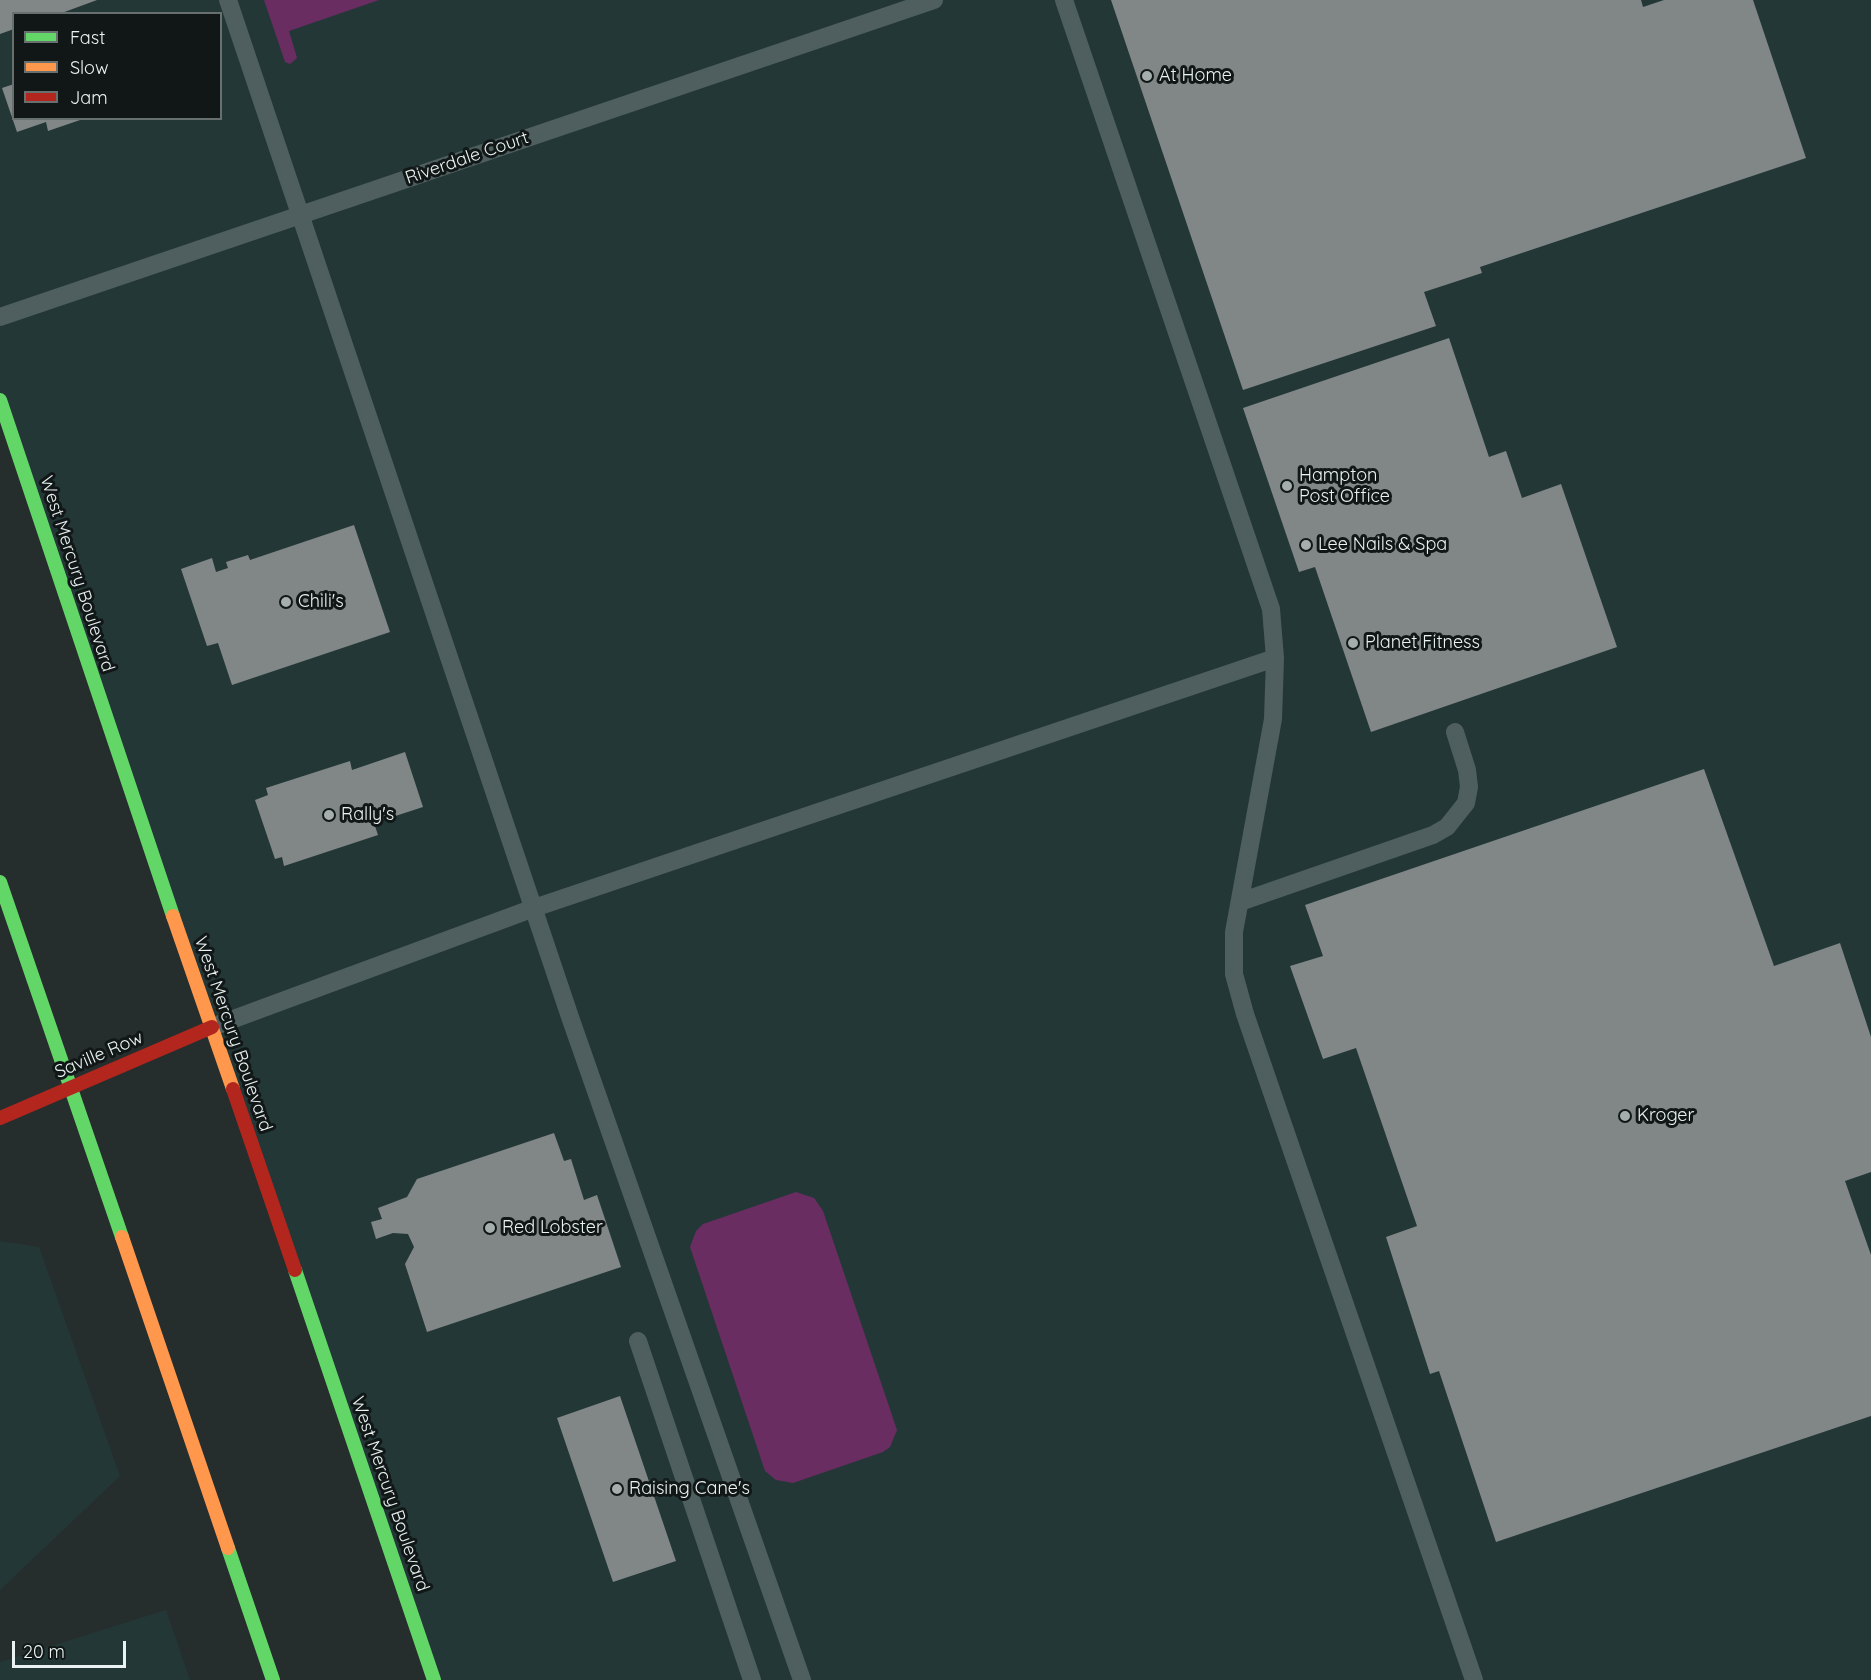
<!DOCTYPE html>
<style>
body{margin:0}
#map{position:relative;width:1871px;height:1680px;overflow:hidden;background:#262d2d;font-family:Quicksand,sans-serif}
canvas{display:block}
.legend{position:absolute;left:12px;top:12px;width:210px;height:108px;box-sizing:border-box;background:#111717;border:2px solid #686f6f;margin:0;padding:8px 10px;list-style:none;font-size:18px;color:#eaf2f2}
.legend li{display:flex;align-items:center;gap:12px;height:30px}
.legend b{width:30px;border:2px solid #686f6f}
.scale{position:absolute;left:12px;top:1641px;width:114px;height:27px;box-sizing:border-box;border:3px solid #eaf2f2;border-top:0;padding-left:8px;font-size:18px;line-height:21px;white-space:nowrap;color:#eaf2f2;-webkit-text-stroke:4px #111717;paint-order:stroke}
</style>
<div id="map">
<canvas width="1871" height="1680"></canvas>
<ul class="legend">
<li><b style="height:8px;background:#63d668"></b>Fast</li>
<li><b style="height:8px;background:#ff974d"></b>Slow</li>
<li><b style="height:8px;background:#b3261e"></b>Jam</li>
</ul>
<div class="scale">20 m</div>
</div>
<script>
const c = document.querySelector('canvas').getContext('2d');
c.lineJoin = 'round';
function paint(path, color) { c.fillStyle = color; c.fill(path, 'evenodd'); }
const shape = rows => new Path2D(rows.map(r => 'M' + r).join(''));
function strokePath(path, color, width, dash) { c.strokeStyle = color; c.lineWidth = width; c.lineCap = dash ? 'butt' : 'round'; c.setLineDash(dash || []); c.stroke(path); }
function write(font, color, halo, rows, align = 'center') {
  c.font = font + ' Quicksand,sans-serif'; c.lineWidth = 6; c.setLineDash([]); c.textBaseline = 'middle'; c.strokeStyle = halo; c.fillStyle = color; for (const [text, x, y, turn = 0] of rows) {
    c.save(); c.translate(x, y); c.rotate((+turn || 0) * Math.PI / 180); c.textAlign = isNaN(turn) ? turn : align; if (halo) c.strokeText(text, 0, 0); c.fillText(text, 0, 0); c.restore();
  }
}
const built = shape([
 [0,0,1871,0,1871,1680,439,1680,0,404],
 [14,14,220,14,220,118,14,118],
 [0,1241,39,1247,120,1476,0,1590],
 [166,1610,190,1680,0,1680,0,1662]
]);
const green = shape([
 [264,0,379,0,289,31,297,58,290,64,285,62],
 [796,1192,814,1198,823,1211,897,1430,890,1447,883,1452,793,1483,776,1480,765,1471,690,1247,696,1231,703,1224]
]);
const building = shape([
 [0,0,97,0,59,14,14,14,14,29,0,34],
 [1111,0,1641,0,1643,7,1664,0,1753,0,1806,158,1480,267,1482,273,1424,292,1436,326,1243,390],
 [14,84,14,118,83,119,48,131,46,122,17,132,2,88],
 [1449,338,1489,457,1506,451,1522,498,1561,484,1617,647,1371,732,1315,567,1299,572,1243,408],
 [354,525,390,632,232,685,218,643,207,646,181,569,212,558,216,572,228,568,226,562,248,555,250,560],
 [405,752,423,807,374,823,378,835,284,866,282,857,275,859,255,800,268,795,266,788,350,761,352,770],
 [1704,769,1774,966,1840,943,1871,1037,1871,1172,1845,1181,1871,1255,1871,1416,1496,1542,1439,1371,1430,1374,1386,1237,1417,1226,1356,1048,1323,1059,1290,966,1323,956,1305,905],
 [554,1133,564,1161,571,1159,584,1200,597,1195,621,1267,427,1332,405,1264,414,1247,408,1234,393,1233,376,1239,371,1222,382,1219,378,1208,407,1197,417,1179],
 [620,1396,676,1561,613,1582,557,1418]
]);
const lane = shape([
 [228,0,570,1017,802,1680],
 [1064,0,1271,609,1275,658,1273,719,1234,932,1234,974,1245,1014,1474,1680],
 [0,317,934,0],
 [1240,902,1433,835,1447,827,1466,803,1469,787,1467,770,1455,732],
 [212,1027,534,908,1275,658],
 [638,1341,752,1680]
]);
const fast = shape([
 [0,400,173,916],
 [0,882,122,1237],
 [295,1270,434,1680],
 [228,1548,273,1680]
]);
const slow = shape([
 [173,916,233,1089],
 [122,1237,228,1548]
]);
const jam = shape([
 [233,1089,295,1270],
 [0,1118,212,1027]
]);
const markers = [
 [1147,76,6,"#a5adad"],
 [1287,486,6,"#a5adad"],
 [1306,545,6,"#a5adad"],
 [286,602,6,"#a5adad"],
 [1353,643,6,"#a5adad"],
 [329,815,6,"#a5adad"],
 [1625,1116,6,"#a5adad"],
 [490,1228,6,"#a5adad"],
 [617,1489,6,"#a5adad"]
];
const poiNames = [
 ["At Home",1159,76],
 ["Hampton",1299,476],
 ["Post Office",1299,497],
 ["Lee Nails & Spa",1318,545],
 ["Chili's",298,602],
 ["Planet Fitness",1365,643],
 ["Rally's",341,815],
 ["Kroger",1637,1116],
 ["Red Lobster",502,1228],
 ["Raising Cane's",629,1489]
];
const streetNames = [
 ["Riverdale Court",467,158,-19],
 ["West Mercury Boulevard",77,574,72],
 ["West Mercury Boulevard",233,1034,71],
 ["Saville Row",99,1055,-23],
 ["West Mercury Boulevard",390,1494,71]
];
paint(built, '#243737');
paint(green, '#692d62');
paint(building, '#818787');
strokePath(lane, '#4f5f60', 18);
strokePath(fast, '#63d668', 14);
strokePath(slow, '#ff974d', 14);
strokePath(jam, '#b3261e', 14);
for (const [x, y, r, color] of markers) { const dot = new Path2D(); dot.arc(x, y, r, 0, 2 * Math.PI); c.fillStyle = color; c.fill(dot); strokePath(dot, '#111717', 2); }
write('18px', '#eaf2f2', '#111717', poiNames, 'left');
write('18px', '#eaf2f2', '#111717', streetNames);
</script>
